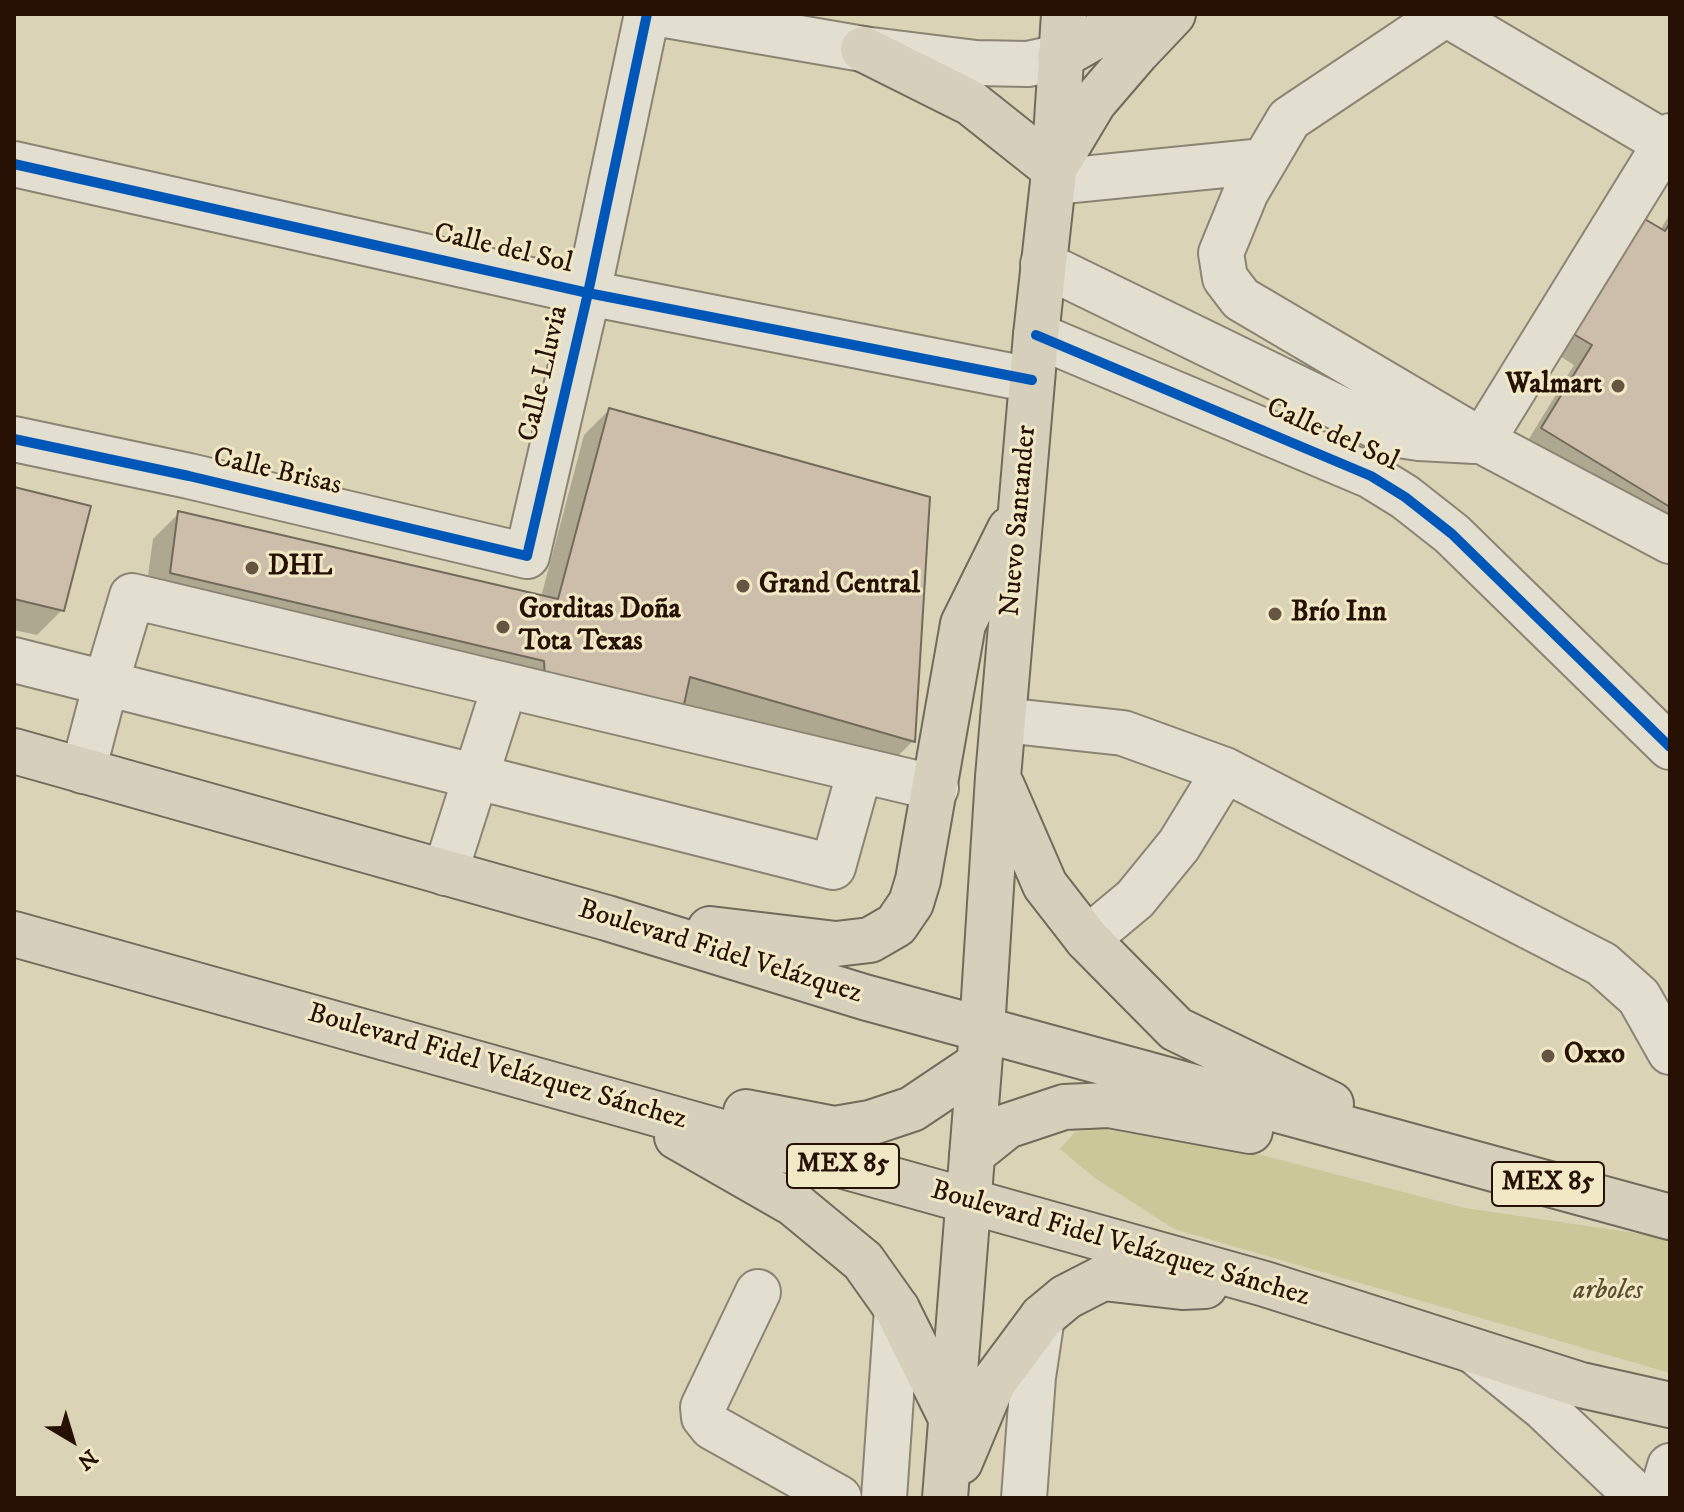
<!DOCTYPE html>
<meta charset="utf-8">
<style>
body{margin:0}
#map{position:relative;width:1684px;height:1512px;overflow:hidden;background:#dad3b6;font-family:"IM FELL DW Pica",serif}
canvas{display:block}
.frame{position:absolute;inset:0;border:16px solid #271104;pointer-events:none}
.north{position:absolute;left:32px;top:1400px;width:80px;height:80px;-webkit-text-stroke:6px #f1e8c6;paint-order:stroke;rotate:142deg;font-size:22px;font-weight:700;line-height:32px;text-align:center;color:#271104}
.north::after{content:'';display:block;margin:auto;width:28px;height:36px;background:#271104;clip-path:polygon(50% 0,100% 100%,50% 72%,0 100%)}
</style>
<div id="map">
<canvas width="1684" height="1512"></canvas>
<div class="frame"></div>
<div class="north">N</div>
</div>
<script>
const c = document.querySelector('canvas').getContext('2d');
c.lineJoin = 'round';
function paint(path, color) { c.fillStyle = color; c.fill(path, 'evenodd'); }
const shape = rows => new Path2D(rows.map(r => 'M' + r).join(''));
function strokePath(path, color, width, dash) { c.strokeStyle = color; c.lineWidth = width; c.lineCap = dash ? 'butt' : 'round'; c.setLineDash(dash || []); c.stroke(path); }
function write(font, color, halo, rows, align = 'center') {
  c.font = font + ' "IM FELL DW Pica",serif'; c.lineWidth = 6; c.setLineDash([]); c.textBaseline = 'middle'; c.strokeStyle = halo; c.fillStyle = color; for (const [text, x, y, turn = 0] of rows) {
    c.save(); c.translate(x, y); c.rotate((+turn || 0) * Math.PI / 180); c.textAlign = isNaN(turn) ? turn : align; if (halo) c.strokeText(text, 0, 0); c.fillText(text, 0, 0); c.restore();
  }
}
const green = shape([
 [1121,1124,1150,1126,1465,1208,1670,1238,1670,1373,1174,1229,1095,1178,1060,1149,1075,1132]
]);
const shadow = shape([
 [1670,214,1670,537,1524,447,1574,365,1555,353,1660,230],
 [609,410,913,741,888,766,145,597,153,539,178,514,541,597,584,435],
 [14,489,62,610,37,635,14,630]
]);
const building = shape([
 [1643,218,1665,231,1670,223,1670,507,1541,428,1592,345,1572,333,1643,218],
 [609,408,930,497,915,742,690,677,683,709,545,680,544,661,170,573,178,511,558,599,609,408],
 [14,487,91,506,64,611,14,599,14,487]
]);
const minor = shape([
 [660,14,863,49,976,63,1028,64,1060,57],
 [1446,14,1289,119,1246,192,1221,253,1225,278,1241,299,1482,441,1670,541],
 [1446,14,1665,143],
 [14,164,588,293,1032,380],
 [1053,182,1264,161],
 [1043,264,1392,434,1419,438,1475,441],
 [1036,335,1371,476,1405,497,1452,534,1670,747],
 [14,439,189,476,527,556,588,293,647,14],
 [1482,441,1670,136],
 [14,660,833,867,860,770],
 [1003,720,1123,733,1225,770,1602,964,1639,997,1670,1052],
 [83,771,106,683,132,596,936,788],
 [445,873,505,685],
 [1087,939,1135,899,1179,845,1225,770],
 [758,1292,703,1407,704,1417,712,1427,839,1498],
 [1475,1352,1544,1408,1639,1498],
 [884,1498,897,1309],
 [1024,1498,1033,1377,1042,1317],
 [1665,1498,1664,1486,1670,1466]
]);
const major = shape([
 [863,49,971,103,1054,169,1094,102,1137,52,1173,14],
 [1060,57,1135,14],
 [14,751,607,918,864,997,1670,1217],
 [1002,786,1045,885,1087,939,1176,1029,1331,1104],
 [710,929,836,944,870,940,896,925,911,903,918,880,963,624,1010,529],
 [14,934,1265,1284,1581,1385,1670,1405],
 [746,1112,835,1129,870,1123,912,1109,979,1064],
 [677,1137,794,1204,863,1261,897,1309,951,1418],
 [972,1154,1007,1126,1064,1107,1109,1105,1250,1131],
 [960,1462,993,1383,1042,1317,1066,1297,1103,1278,1182,1287,1205,1286],
 [945,1498,982,1030,998,777,1036,335,1053,182,1064,14]
]);
const cycleway = shape([
 [14,164,588,293,1032,380],
 [1036,335,1371,476,1405,497,1452,534,1670,747],
 [14,439,189,476,527,556,588,293,647,14]
]);
const markers = [
 [1618,386,8,"#665542"],
 [252,568,8,"#665542"],
 [743,586,8,"#665542"],
 [1275,614,8,"#665542"],
 [503,627,8,"#665542"],
 [1548,1056,8,"#665542"]
];
const shields = [
 [843,1166,112],
 [1548,1184,112]
];
const shieldNames = [
 ["MEX 85",843,1166],
 ["MEX 85",1548,1184]
];
const streetNames = [
 ["Calle del Sol",503,250,13],
 ["Calle Lluvia",545,374,-77],
 ["Calle del Sol",1332,436,24],
 ["Calle Brisas",277,473,13],
 ["Nuevo Santander",1020,521,-85],
 ["Boulevard Fidel Velázquez",720,953,17],
 ["Boulevard Fidel Velázquez Sánchez",497,1068,16],
 ["Boulevard Fidel Velázquez Sánchez",1120,1245,16]
];
const poiNames = [
 ["Walmart",1602,386,"right"],
 ["DHL",268,568],
 ["Grand Central",759,586],
 ["Gorditas Doña",519,611],
 ["Tota Texas",519,643],
 ["Brío Inn",1291,614],
 ["Oxxo",1564,1056]
];
const parkNames = [
 ["arboles",1608,1292]
];
paint(green, '#cbc799');
paint(shadow, '#0003');
paint(building, '#cdbeab');
strokePath(building, '#726a5a', 2);
strokePath(minor, '#8b8472', 48);
strokePath(major, '#726a5a', 48);
strokePath(minor, '#e2ded0', 44);
strokePath(major, '#d6cfbb', 44);
strokePath(cycleway, '#0057b8', 10);
for (const [x, y, r, color] of markers) { const dot = new Path2D(); dot.arc(x, y, r, 0, 2 * Math.PI); c.fillStyle = color; c.fill(dot); strokePath(dot, '#f1e8c6', 3); }
for (const [x, y, w] of shields) { const box = new Path2D(); box.roundRect(x - w / 2, y - 22, w, 44, 6); c.fillStyle = '#f1e8c6'; c.fill(box); strokePath(box, '#271104', 2); }
write('bold 26px', '#271104', null, shieldNames);
write('28px', '#271104', '#f1e8c6', streetNames);
write('bold 28px', '#271104', '#f1e8c6', poiNames, 'left');
write('italic 28px', '#5c4e30', '#f1e8c6', parkNames);
</script>
